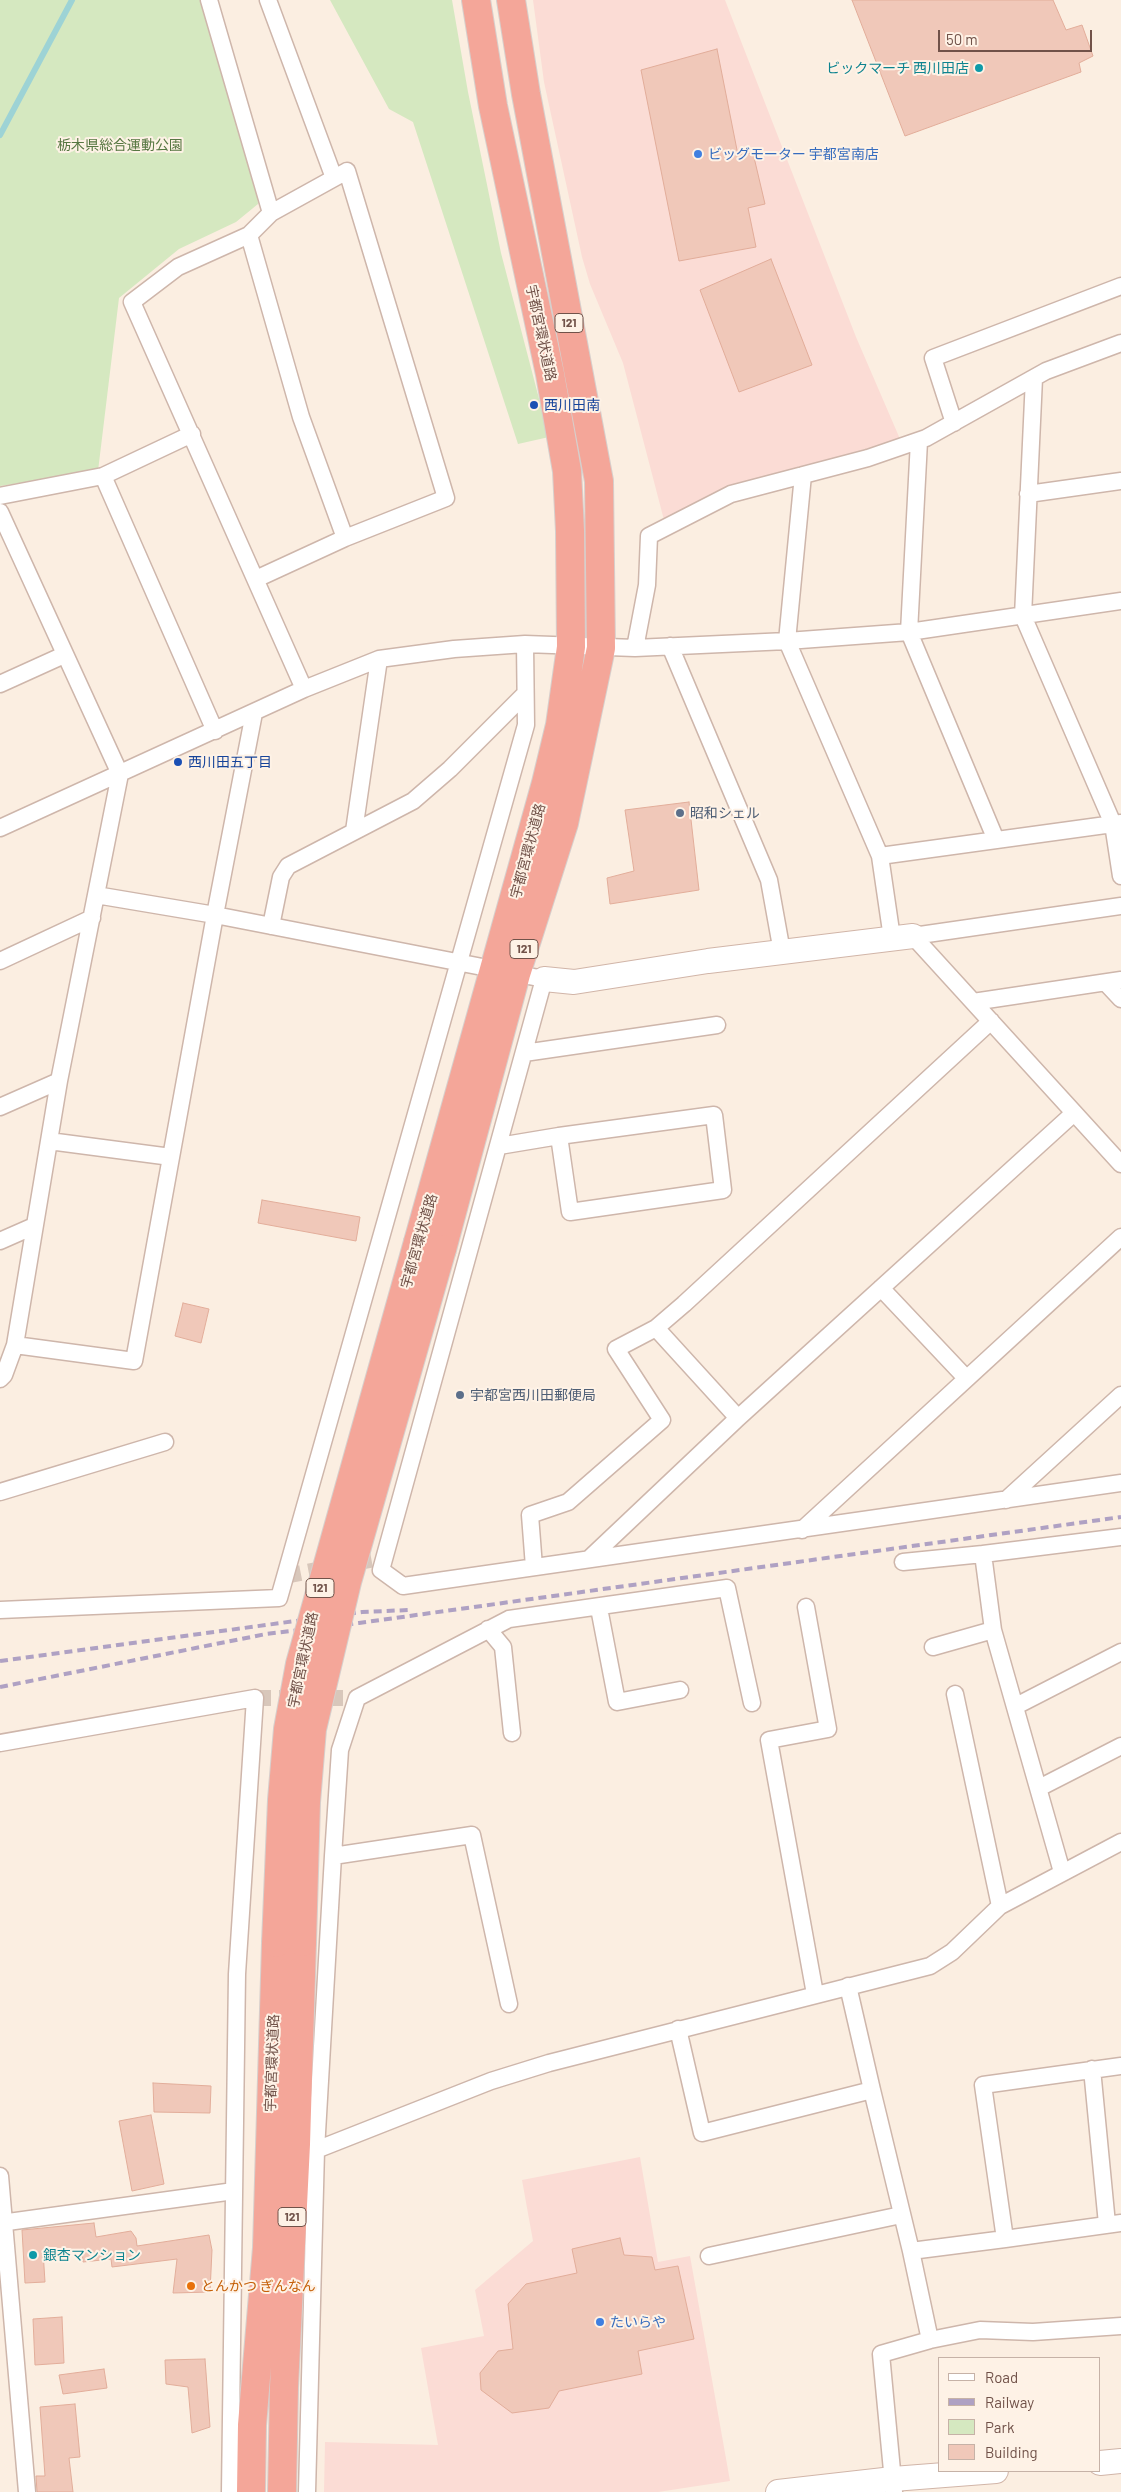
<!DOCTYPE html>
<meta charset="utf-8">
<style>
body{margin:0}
#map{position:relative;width:1121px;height:2492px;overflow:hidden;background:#fbeee1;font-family:Barlow,sans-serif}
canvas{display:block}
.legend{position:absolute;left:938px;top:2357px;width:162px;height:115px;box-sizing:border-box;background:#fef2e6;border:1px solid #c6b2a7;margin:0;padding:6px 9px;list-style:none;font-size:15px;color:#715249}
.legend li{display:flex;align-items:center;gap:10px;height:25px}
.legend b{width:25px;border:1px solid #c6b2a7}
.scale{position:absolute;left:938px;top:30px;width:154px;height:22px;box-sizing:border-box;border:2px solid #715249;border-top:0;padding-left:6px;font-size:15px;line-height:18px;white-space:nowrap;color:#715249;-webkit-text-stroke:4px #fef2e6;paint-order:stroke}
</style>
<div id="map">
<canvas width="1121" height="2492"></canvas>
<ul class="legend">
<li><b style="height:6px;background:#fff"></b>Road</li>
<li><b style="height:6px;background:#afa1c3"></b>Railway</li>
<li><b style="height:14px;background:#d5e8c0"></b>Park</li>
<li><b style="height:14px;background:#f0c8b9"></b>Building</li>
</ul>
<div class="scale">50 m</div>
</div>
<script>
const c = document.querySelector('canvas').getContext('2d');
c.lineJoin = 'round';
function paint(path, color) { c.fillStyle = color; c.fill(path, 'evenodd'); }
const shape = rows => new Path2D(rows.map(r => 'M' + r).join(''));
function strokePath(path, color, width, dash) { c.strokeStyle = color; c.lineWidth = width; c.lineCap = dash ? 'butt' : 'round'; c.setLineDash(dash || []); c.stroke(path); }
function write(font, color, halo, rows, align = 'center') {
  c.font = font + ' Barlow,"Noto Sans JP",sans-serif'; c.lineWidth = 4; c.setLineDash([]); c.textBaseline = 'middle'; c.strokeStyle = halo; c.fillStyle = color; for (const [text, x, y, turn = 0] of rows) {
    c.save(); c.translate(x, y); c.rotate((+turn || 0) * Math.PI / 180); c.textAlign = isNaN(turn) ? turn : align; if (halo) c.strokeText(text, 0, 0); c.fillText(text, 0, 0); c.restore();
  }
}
const commercial = shape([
 [533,0,725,0,856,337,900,439,804,467,664,520,623,363,590,284,582,257,544,82],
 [640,2157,658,2262,690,2256,730,2481,658,2492,324,2492,325,2442,438,2445,421,2348,484,2336,475,2290,533,2241,522,2180]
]);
const green = shape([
 [0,0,203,0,257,188,258,204,236,222,179,249,119,298,98,471,0,486],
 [330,0,452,0,468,92,501,253,549,437,518,444,413,122,389,109]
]);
const stream = shape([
 [0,135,72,0]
]);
const building = shape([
 [852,0,1053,0,1066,30,1082,25,1093,56,1079,63,1081,72,905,136,852,0],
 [717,49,738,155,753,153,765,204,748,208,756,247,679,261,641,70,717,49],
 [771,259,812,365,739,392,700,290,771,259],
 [689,802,699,890,610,904,607,878,634,871,625,810,689,802],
 [262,1200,360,1217,356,1241,258,1223,262,1200],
 [183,1303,209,1309,201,1343,175,1336,183,1303],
 [153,2083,211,2086,210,2113,154,2112,153,2083],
 [151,2115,164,2184,132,2191,119,2121,151,2115],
 [94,2223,96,2237,131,2231,136,2238,137,2246,209,2235,212,2250,210,2292,173,2293,177,2259,112,2267,111,2259,83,2262,82,2250,43,2251,45,2282,25,2283,22,2230,94,2223],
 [620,2238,624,2255,652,2257,655,2270,678,2266,694,2339,638,2351,642,2374,559,2391,549,2408,512,2413,481,2390,480,2373,498,2351,513,2349,508,2304,526,2284,577,2273,572,2249,620,2238],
 [62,2317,64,2363,35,2365,33,2319,62,2317],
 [205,2359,210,2427,192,2433,188,2387,166,2384,165,2360,205,2359],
 [104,2369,107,2388,63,2394,59,2375,104,2369],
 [75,2404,80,2457,69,2458,73,2492,37,2492,36,2476,45,2476,40,2407,75,2404]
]);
const streetTunnel = shape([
 [285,1576,385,1557],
 [255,1698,357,1698]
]);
const street = shape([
 [209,0,271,213],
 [268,0,334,178],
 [249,235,301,417,345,538],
 [1034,378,1023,616,1113,824,1121,876],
 [954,423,933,358,1121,286],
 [919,441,909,632,996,840],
 [803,475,787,641,880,856,892,938],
 [103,476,215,731],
 [1028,494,1121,481],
 [0,496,103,476,192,434],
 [0,512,120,774,59,1081,15,1345,4,1375,0,1379],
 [256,579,345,538,446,498,347,171,271,213,249,235,178,267,132,302,304,689],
 [670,646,769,880,782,952],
 [635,648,647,585,649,536,731,494,868,458,926,438,1046,371,1121,343],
 [0,684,64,655],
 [0,828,304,689,379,659,454,649,525,644,635,648,787,641,909,632,1121,601],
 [354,831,379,659],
 [880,856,1121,823],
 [96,895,215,915,544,979,381,1570,403,1586,1121,1483],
 [271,926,281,877,288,866,413,801,450,769,524,695],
 [913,936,1121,1164],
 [913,936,1121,906],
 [0,961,92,918],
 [1106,983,1121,999],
 [973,1002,1121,980],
 [524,1053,717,1025],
 [0,1107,59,1081],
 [49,1141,171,1157],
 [499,1146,559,1136,714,1115,723,1190,570,1212,559,1136],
 [0,1241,34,1226],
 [881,1288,966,1378],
 [656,1328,738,1418],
 [15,1345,134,1361,215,915,254,713],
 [0,1492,165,1442],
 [1006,1500,1121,1395],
 [802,1530,1121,1237],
 [590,1558,738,1418,1074,1113],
 [903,1562,983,1554],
 [534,1567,530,1515,568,1502,662,1420,616,1349,656,1328,684,1304,991,1021],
 [806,1607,828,1729,769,1740,815,1994],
 [599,1608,617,1702,680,1690],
 [0,1610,279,1598,526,725,525,644],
 [488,1629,503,1647,512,1733],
 [933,1647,993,1630],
 [955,1694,1000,1906],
 [1016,1706,1121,1652],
 [0,1743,255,1698,237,1974,230,2492],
 [1039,1788,1121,1746],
 [333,1856,472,1835,509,2004],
 [1062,1872,993,1630,983,1554,1121,1537],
 [848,1986,872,2090],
 [678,2029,702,2133,872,2090,911,2251,1005,2239],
 [1121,2066,983,2085,1005,2239,1121,2223],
 [1092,2069,1107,2224],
 [316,2150,491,2081,549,2063,930,1966,952,1952,1000,1906,1121,1842],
 [0,2176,27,2492],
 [0,2223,234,2191],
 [911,2251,930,2340],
 [709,2256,901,2215],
 [307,2492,316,2150,333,1856,340,1750,357,1698,509,1619,727,1588,752,1703],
 [894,2492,881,2354,930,2340,980,2330,1033,2332,1121,2326]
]);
const secondary = shape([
 [544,979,574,982,708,961,913,936],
 [1100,2463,1121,2461],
 [778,2492,893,2479,996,2471]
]);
const highway = shape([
 [418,1242,546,783,560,725,571,647,570,531,567,471,550,374,493,106,476,0],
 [442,1249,516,974,564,823,601,648,599,481,526,94,511,0],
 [251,2492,252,2425,267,2248,276,1943],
 [282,2492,284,2387,296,2144,302,1942]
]);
const rail = shape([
 [0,1661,362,1612,409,1610],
 [0,1687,266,1634,359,1623,1121,1517]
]);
const highwayBridge = shape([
 [302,1942,306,1802,312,1729,347,1582,442,1249],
 [276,1943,282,1800,288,1729,300,1664,418,1242]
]);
const markers = [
 [979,68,5,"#0f9aa8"],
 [698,154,5,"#3f7fe0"],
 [534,405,5,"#1a4fb4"],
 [178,762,5,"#1a4fb4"],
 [680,813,5,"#5c6f8a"],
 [460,1395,5,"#5c6f8a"],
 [33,2255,5,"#0f9aa8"],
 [191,2286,5,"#e8710a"],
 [600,2322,5,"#3f7fe0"]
];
const shields = [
 [569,323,28],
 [524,949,28],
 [320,1588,28],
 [292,2217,28]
];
const shieldNames = [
 ["121",569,323],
 ["121",524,949],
 ["121",320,1588],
 ["121",292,2217]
];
const cultureNames = [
 ["ビックマーチ 西川田店",969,68],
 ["銀杏マンション",43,2255,"left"]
];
const parkNames = [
 ["栃木県総合運動公園",120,145]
];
const shopNames = [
 ["ビッグモーター 宇都宮南店",708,154],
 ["たいらや",610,2322]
];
const streetNames = [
 ["宇都宮環状道路",541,333,78],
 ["宇都宮環状道路",528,851,-75],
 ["宇都宮環状道路",419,1241,-74],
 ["宇都宮環状道路",303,1660,-78],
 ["宇都宮環状道路",272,2063,-88]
];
const transitNames = [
 ["西川田南",544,405],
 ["西川田五丁目",188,762]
];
const serviceNames = [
 ["昭和シェル",690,813],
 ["宇都宮西川田郵便局",470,1395]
];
const foodNames = [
 ["とんかつ ぎんなん",201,2286]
];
paint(commercial, '#fbdcd5');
paint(green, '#d5e8c0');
strokePath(stream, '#9dd3d5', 6);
paint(building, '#f0c8b9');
strokePath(building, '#e2ad9a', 1);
strokePath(streetTunnel, '#d8c7bb', 16, [16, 8]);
strokePath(street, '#ceb6ab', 19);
strokePath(secondary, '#d1b5a8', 26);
strokePath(highway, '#d7cfcc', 30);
strokePath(street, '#fff', 16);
strokePath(secondary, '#fff', 24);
strokePath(highway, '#f4a699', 28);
strokePath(rail, '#afa1c3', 4, [8, 5]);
strokePath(highwayBridge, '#d7cfcc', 30, []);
strokePath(highwayBridge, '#f4a699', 28);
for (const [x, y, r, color] of markers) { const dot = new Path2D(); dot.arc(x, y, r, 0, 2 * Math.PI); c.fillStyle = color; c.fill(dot); strokePath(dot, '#fef2e6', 2); }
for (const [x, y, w] of shields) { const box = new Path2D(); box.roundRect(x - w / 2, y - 9.5, w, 19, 4); c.fillStyle = '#fef2e6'; c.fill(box); strokePath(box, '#715249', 1); }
write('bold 12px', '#715249', null, shieldNames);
write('14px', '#0d838f', '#fef2e6', cultureNames, 'right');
write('14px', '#577742', '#fef2e6', parkNames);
write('14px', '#366cbe', '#fef2e6', shopNames, 'left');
write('14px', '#715249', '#fef2e6', streetNames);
write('14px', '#164399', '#fef2e6', transitNames, 'left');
write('14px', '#4e5e75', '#fef2e6', serviceNames, 'left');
write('14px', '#c56008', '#fef2e6', foodNames, 'left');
</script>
